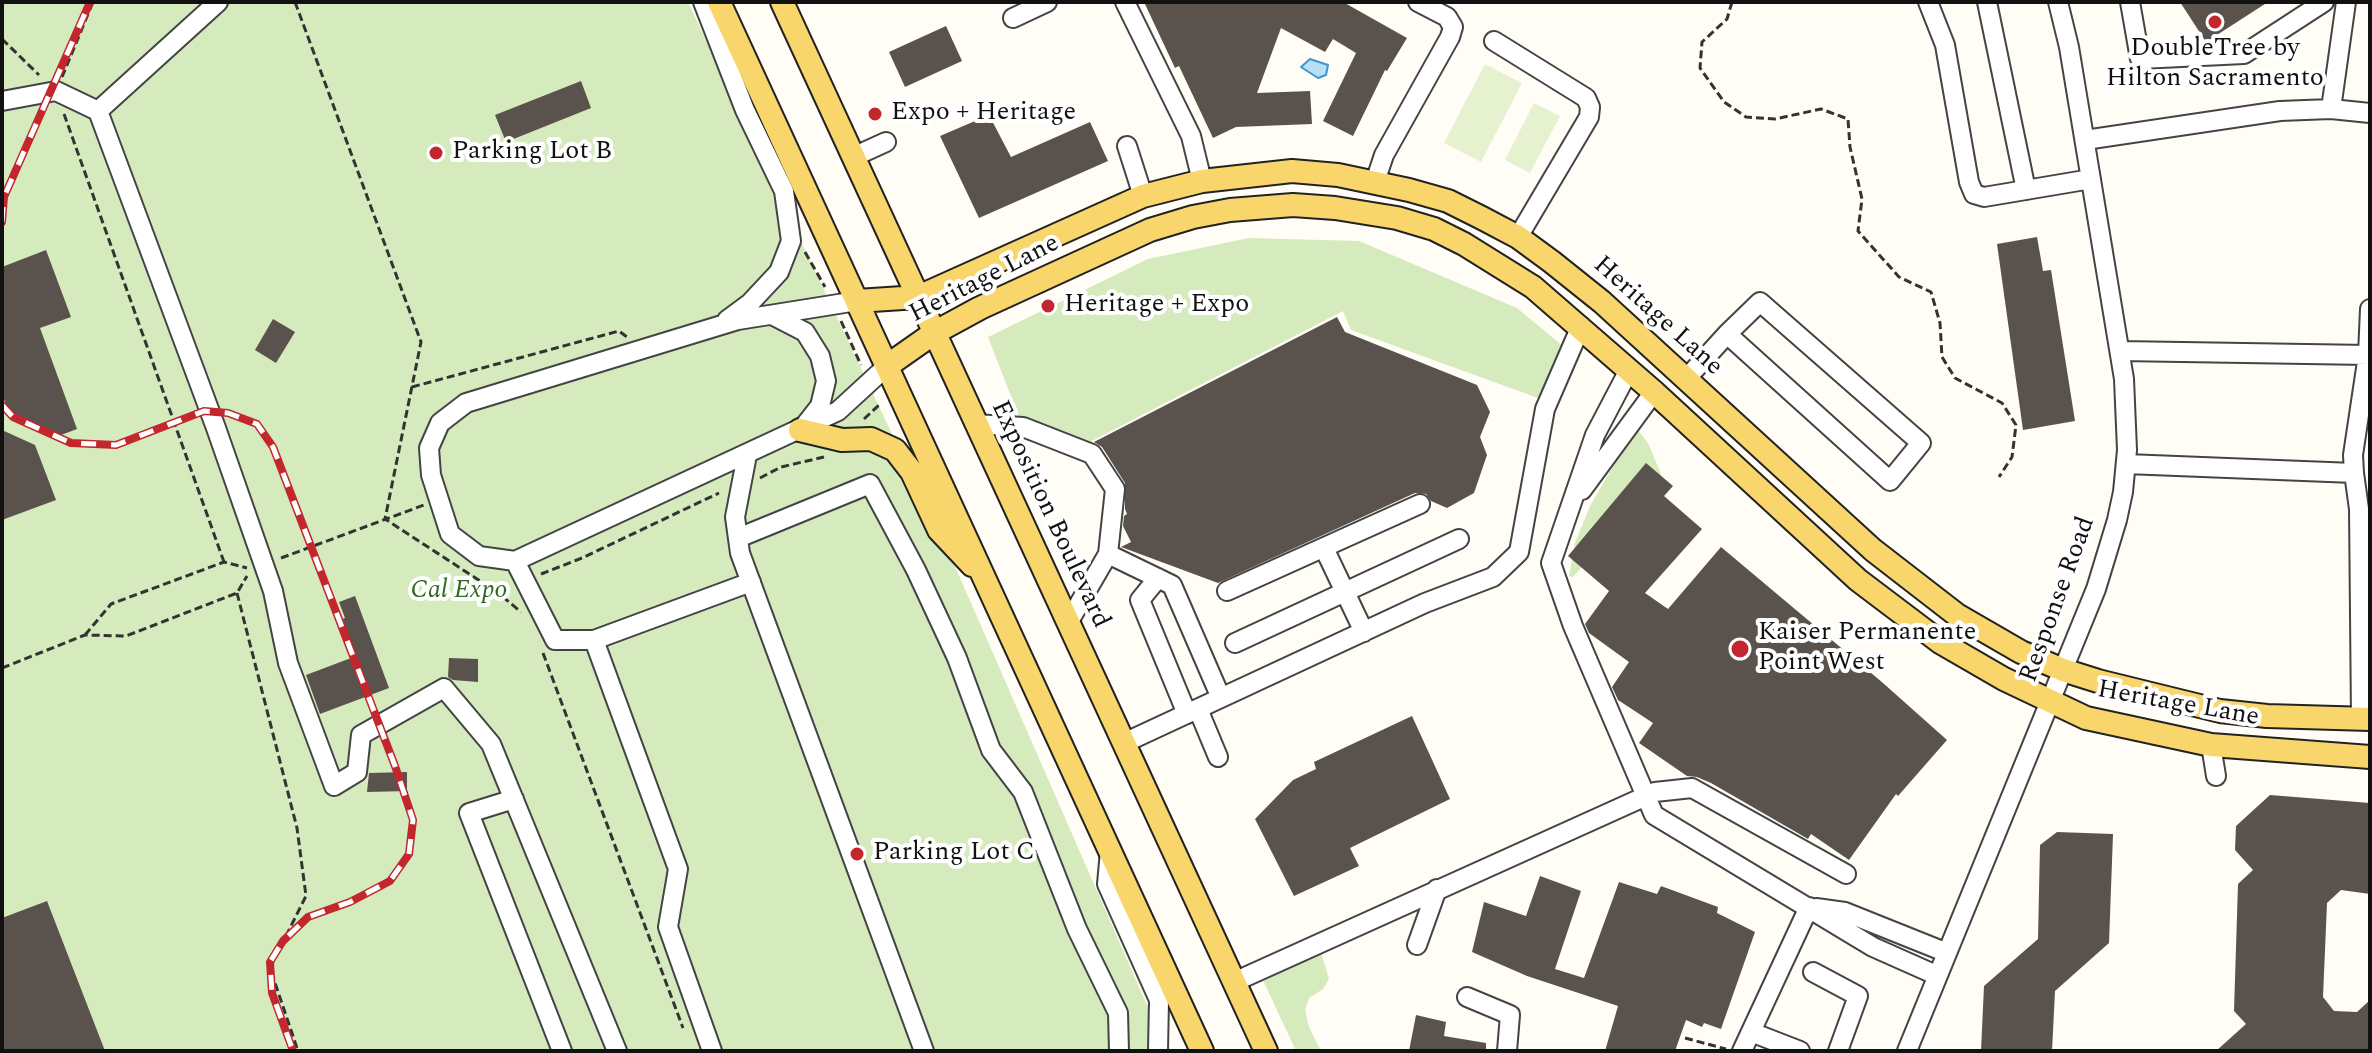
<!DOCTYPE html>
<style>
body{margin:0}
#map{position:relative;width:2372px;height:1053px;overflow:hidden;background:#fffdf5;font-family:Spectral,serif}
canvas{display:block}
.frame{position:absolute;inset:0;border:4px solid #111;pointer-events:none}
</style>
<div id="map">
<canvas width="2372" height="1053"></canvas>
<div class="frame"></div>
</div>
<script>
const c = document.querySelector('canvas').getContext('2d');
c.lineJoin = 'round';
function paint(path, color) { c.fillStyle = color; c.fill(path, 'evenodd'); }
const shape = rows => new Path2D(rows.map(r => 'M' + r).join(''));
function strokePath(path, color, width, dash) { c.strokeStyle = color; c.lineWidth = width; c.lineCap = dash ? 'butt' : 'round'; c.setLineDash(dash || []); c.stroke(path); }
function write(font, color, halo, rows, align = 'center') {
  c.font = font + ' Spectral,serif'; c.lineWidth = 8; c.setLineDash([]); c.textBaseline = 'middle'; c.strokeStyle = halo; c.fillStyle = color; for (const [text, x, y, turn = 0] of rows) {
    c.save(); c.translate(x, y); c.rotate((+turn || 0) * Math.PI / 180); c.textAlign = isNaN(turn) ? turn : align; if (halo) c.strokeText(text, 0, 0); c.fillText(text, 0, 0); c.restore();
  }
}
const green = shape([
 [2,2,688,2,961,580,1167,1051,2,1051],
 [1249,238,1359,241,1517,308,1564,347,1538,398,1351,330,1343,311,1088,443,1023,427,988,337,1148,259],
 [1638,430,1648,443,1661,474,1573,577,1569,576,1575,543,1590,506,1619,456],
 [1321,952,1329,979,1323,989,1309,998,1305,1010,1309,1027,1321,1051,1296,1051,1262,978]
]);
const pitch = shape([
 [1485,64,1522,83,1481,162,1444,143],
 [1534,103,1560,116,1530,173,1505,160]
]);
const water = shape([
 [1310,59,1328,65,1326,75,1318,78,1301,67,1310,59]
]);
const building = shape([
 [1144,2,1343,2,1407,38,1387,71,1385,70,1353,136,1323,121,1356,53,1333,39,1325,52,1281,28,1257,93,1310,91,1312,124,1236,127,1213,138,1179,66,1175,68],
 [2180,2,2268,2,2206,42],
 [946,26,962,61,905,87,889,52],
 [581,81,591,108,506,142,495,115],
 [989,115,1011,157,1090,122,1108,161,979,218,940,136],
 [2037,237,2043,271,2051,270,2075,421,2023,430,1997,244],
 [46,250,71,317,40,328,77,429,53,438,11,419,2,394,2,267],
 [1337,317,1345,332,1477,385,1490,412,1480,437,1487,455,1474,493,1447,508,1431,501,1426,494,1415,493,1218,583,1121,547,1131,542,1123,526,1124,516,1127,514,1125,509,1125,483,1102,447,1094,442],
 [273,319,295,332,276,363,255,350],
 [2,430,35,445,56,500,2,520],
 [1646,463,1673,486,1664,496,1702,529,1645,593,1668,609,1721,547,1883,683,1947,740,1898,796,1896,794,1849,860,1811,834,1808,839,1711,783,1697,777,1687,776,1639,743,1653,723,1618,700,1612,687,1629,662,1589,633,1585,624,1609,591,1568,556],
 [355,596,389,688,320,714,306,675,351,658,338,621,345,618,339,602],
 [449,658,478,659,478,682,453,680,448,677],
 [1412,716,1450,799,1350,848,1359,866,1294,896,1255,819,1293,780,1316,769,1314,762],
 [407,772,407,791,367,792,369,773],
 [2270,795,2370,803,2370,894,2341,890,2327,903,2323,997,2334,1011,2357,1012,2370,1000,2370,1051,2216,1051,2246,1024,2234,1011,2238,884,2253,870,2235,850,2236,826],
 [2057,832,2113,834,2109,943,2055,991,2052,1051,1981,1051,1984,986,2038,939,2040,845],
 [1540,876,1581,891,1555,969,1584,978,1619,882,1657,894,1661,886,1718,907,1717,913,1755,932,1721,1029,1704,1023,1702,1027,1686,1020,1675,1051,1605,1051,1618,1006,1527,976,1472,952,1484,902,1526,916],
 [47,901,105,1051,2,1051,2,918],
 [1416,1015,1446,1022,1444,1036,1486,1043,1486,1051,1409,1051]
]);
const path = shape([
 [295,2,421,342,385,519,497,592,521,612],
 [1732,2,1727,19,1702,42,1700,68,1724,102,1746,117,1775,119,1821,109,1848,119,1850,147,1862,199,1858,231,1899,277,1931,292,1940,323,1942,357,1955,378,2002,403,2016,425,2012,457,1999,477],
 [2,39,39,75],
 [62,77,93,2],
 [64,114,224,562],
 [805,252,825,287],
 [841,321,861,365],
 [412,387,619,331,627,337],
 [864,419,880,404],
 [760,478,781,467,824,457],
 [281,558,424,505],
 [541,574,582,558,719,493],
 [237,593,297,828,306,896,270,968,298,1051],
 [85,635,111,604,224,562,247,568],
 [543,653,683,1028],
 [2,668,85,635,126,636,237,593,247,576],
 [1685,1038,1726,1049]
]);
const minor = shape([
 [218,2,98,111,216,428,273,591,288,663,334,786,357,772,361,735,444,688,491,744,617,1051],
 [703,2,745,110,784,191,791,241,779,272,750,303,727,320],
 [1125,2,1191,136,1202,181],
 [1928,2,1945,45,1969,182,1974,194,1984,197,2091,179],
 [1987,2,2026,190],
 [2130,2,2140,59,2244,54,2324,2],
 [1013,18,1047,2],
 [1494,41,1586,98,1590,107,1589,117,1518,237],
 [2,101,56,91,98,111],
 [2331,109,2346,2],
 [2085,140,2280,111,2331,109,2370,113],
 [1127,146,1143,196],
 [853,157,886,142],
 [1375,182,1384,155,1450,37,1453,27,1447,17,1418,2],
 [857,301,738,320,466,403,440,423,429,448,431,475,450,534,479,556,515,561,838,411,887,366],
 [772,315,805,332,820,356,826,381,820,406,805,425],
 [2120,351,2368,355],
 [1629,370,1595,435,1551,563,1573,626,1654,815,1873,947,1936,975],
 [1686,379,1727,334,1890,481,1921,443,1760,302,1727,334],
 [975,424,1023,427,1092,454,1115,489,1108,554,1068,623],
 [747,455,735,517,740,553,924,1051],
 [2126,464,2354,473,2359,509,2361,719],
 [2354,473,2353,455,2368,355,2370,309],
 [1582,490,1654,392],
 [738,538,870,484,916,570,957,658,991,750,1023,792,1077,929,1118,1013,1119,1051],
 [1324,548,1364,632],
 [1108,554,1172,585,1221,698],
 [515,561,555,640,594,640,678,869,668,927,712,1051],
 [1158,578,1140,600,1187,714],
 [1227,591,1420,504],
 [594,640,751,582],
 [1235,643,1459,539],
 [1198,709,1218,757],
 [1124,743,1425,603,1493,577,1519,552,1545,409,1581,326],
 [2211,745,2216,776],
 [514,799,469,813,562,1051],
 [1110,851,1107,884,1159,1000,1158,1051],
 [1816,908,1845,912,1945,952],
 [1417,945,1437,889],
 [1813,972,1858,996,1838,1051],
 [1234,982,1655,792,1692,788,1846,874],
 [1467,997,1510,1015,1507,1051],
 [1751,1032,1800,1051],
 [1742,1051,1809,907],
 [1907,1051,2096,589,2117,520,2123,492,2127,450,2124,379,2069,47,2058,2]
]);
const major = shape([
 [719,2,1202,1051],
 [782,2,1266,1051],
 [857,301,918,297,1143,196,1202,181,1292,171,1338,175,1409,190,1448,201,1482,218,1518,237,1552,262,1602,302,1873,550,1957,615,2021,652,2063,670,2098,681,2220,711,2267,716,2370,719],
 [887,366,934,333,980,308,1150,230,1193,217,1230,210,1293,205,1335,208,1397,218,1434,229,1464,244,1533,287,1654,392,1858,580,1940,642,2004,679,2086,718,2211,745,2370,757],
 [800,430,842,440,871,439,895,450,912,472,939,530,972,565]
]);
const rail = shape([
 [2,222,4,197,90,2],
 [2,405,13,417,71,443,116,445,204,411,228,413,257,424,273,447,395,766,413,820,409,854,390,881,350,902,308,917,283,941,270,962,272,993,293,1051]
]);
const markers = [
 [2215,22,8,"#c4262e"],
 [875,114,8,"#c4262e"],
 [436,153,8,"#c4262e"],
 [1048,306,8,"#c4262e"],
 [1740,649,10,"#c4262e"],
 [857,854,8,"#c4262e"]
];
const poiNames = [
 ["DoubleTree by",2215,50,"center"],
 ["Hilton Sacramento",2215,80,"center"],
 ["Expo + Heritage",891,114],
 ["Parking Lot B",452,153],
 ["Heritage + Expo",1064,306],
 ["Kaiser Permanente",1758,634],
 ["Point West",1758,664],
 ["Parking Lot C",873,854]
];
const streetNames = [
 ["Heritage Lane",985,280,-27],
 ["Heritage Lane",1657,317,42],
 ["Exposition Boulevard",1049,515,65],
 ["Response Road",2059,600,-70],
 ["Heritage Lane",2178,705,10]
];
const parkNames = [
 ["Cal Expo",459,592]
];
paint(green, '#d5ebbd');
paint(pitch, '#e6f2cf');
paint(water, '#b9e0f7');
strokePath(water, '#3f96cf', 2);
paint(building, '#5a524d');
strokePath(minor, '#444', 22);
strokePath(major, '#222', 26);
strokePath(path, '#333', 3, [8, 4]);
strokePath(minor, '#fff', 18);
strokePath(major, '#f9d66b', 22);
strokePath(rail, '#c4262e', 8);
strokePath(rail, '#fff', 5, [15]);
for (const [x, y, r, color] of markers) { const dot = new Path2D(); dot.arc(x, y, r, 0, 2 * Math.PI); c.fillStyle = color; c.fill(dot); strokePath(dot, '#fff', 3); }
write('26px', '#111', '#fff', poiNames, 'left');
write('26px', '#111', '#fff', streetNames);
write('italic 26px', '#2f6b1f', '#fff', parkNames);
</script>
